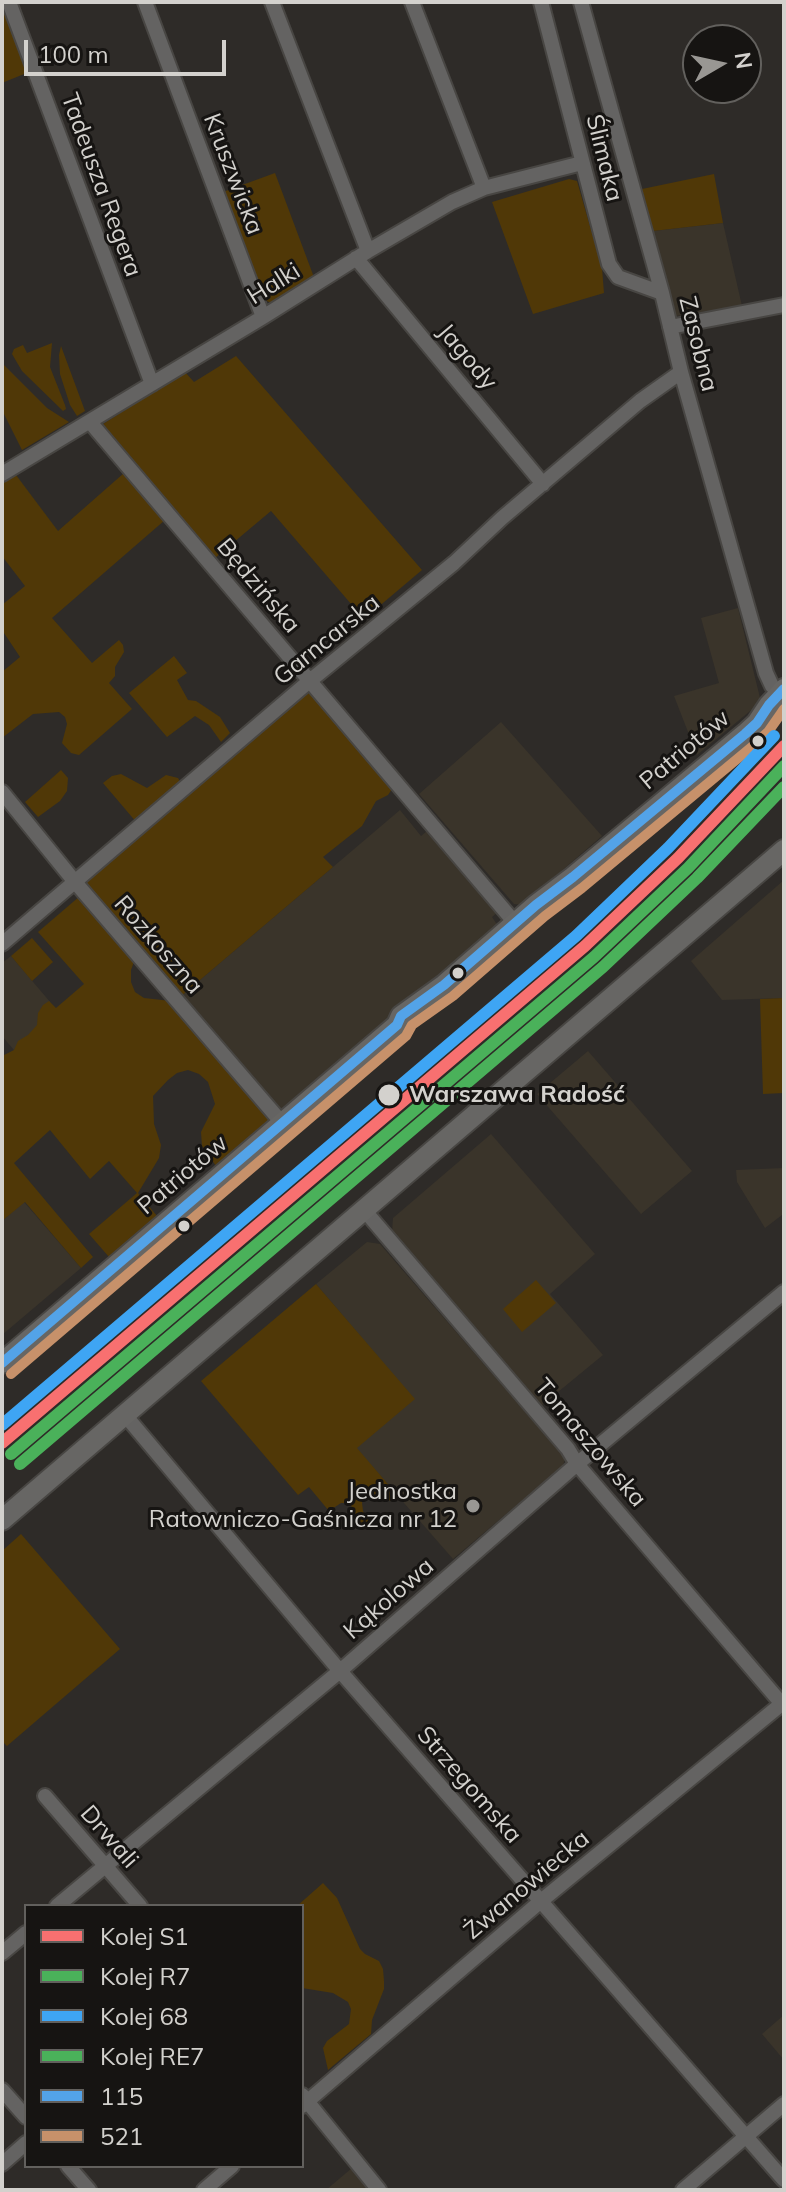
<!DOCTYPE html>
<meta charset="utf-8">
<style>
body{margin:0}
#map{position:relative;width:786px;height:2192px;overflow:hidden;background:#2e2b28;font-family:Mulish,sans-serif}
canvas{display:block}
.frame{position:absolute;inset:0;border:4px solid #d3d1cd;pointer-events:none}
.legend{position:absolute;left:24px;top:1904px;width:280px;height:264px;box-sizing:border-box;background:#161412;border:2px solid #62605d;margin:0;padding:10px 14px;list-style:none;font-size:24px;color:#d3d1cd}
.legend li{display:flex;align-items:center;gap:16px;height:40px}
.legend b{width:40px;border:2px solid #62605d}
.north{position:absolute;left:682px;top:24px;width:80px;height:80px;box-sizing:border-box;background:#161412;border:2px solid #62605d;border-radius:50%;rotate:81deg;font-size:22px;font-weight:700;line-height:32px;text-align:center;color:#d3d1cd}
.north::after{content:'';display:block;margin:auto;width:28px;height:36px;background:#999793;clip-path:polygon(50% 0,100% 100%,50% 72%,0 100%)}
.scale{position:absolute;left:24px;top:40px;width:202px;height:36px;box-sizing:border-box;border:4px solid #d3d1cd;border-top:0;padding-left:10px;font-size:24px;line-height:28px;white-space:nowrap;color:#d3d1cd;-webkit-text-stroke:6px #161412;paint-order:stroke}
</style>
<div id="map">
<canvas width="786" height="2192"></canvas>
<div class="frame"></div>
<ul class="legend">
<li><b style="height:10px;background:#f87070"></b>Kolej S1</li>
<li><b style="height:10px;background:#4ab15a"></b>Kolej R7</li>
<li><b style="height:10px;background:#3ea5f4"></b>Kolej 68</li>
<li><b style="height:10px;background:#4ab15a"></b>Kolej RE7</li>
<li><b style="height:10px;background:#53a3e8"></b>115</li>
<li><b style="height:10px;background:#c7916a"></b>521</li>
</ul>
<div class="north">N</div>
<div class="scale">100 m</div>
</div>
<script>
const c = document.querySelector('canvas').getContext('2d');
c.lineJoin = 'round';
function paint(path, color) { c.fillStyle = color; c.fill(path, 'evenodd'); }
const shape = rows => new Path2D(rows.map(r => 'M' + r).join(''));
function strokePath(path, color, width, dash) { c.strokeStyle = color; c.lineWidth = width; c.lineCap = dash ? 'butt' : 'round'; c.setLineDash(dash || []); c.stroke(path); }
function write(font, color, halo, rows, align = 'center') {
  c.font = font + ' Mulish,sans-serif'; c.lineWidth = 6; c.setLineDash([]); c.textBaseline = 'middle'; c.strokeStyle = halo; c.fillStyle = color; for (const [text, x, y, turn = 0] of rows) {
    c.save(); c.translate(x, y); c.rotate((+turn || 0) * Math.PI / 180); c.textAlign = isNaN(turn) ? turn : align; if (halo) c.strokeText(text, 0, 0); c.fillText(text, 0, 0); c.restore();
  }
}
const built = shape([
 [723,223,742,306,676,316,653,231],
 [738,608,761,702,697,755,674,696,719,683,701,618],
 [501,722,602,836,522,905,514,904,419,794],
 [400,810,421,836,427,831,498,912,492,917,498,926,281,1110,180,997],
 [784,880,783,998,722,1000,691,961],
 [11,956,102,1063,58,1102,2,1036,2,963],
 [588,1051,692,1171,641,1214,537,1094],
 [491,1134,595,1254,550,1294,603,1355,541,1406,392,1233,393,1218],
 [784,1168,784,1217,782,1215,765,1228,737,1182,736,1170],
 [24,1202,81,1268,2,1335,2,1221],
 [367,1242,380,1244,565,1458,563,1466,453,1559,356,1448,414,1399,316,1284],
 [784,2015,784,2060,762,2034],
 [352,2168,371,2190,326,2190]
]);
const green = shape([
 [2,2,29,72,2,83],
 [275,173,315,280,275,305,263,299,223,192],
 [714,174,723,223,653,231,642,189],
 [569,179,577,181,602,268,604,293,533,314,492,202],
 [52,343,50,367,65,405,66,409,63,411,22,371,12,354,14,349,23,345,27,353],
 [61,346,85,411,77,416,70,405,60,374,59,355],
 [236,356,422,570,364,619,271,511,215,558,103,424,185,372,194,382],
 [2,363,47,408,69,422,22,450,2,410],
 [124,473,165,520,52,618,92,663,119,640,123,645,124,652,115,667,115,676,109,683,132,709,79,755,71,753,62,743,67,724,65,717,59,712,33,714,2,738,2,672,20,657,2,630,2,605,25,586,2,556,2,483,16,475,58,531],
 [174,656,187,673,177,680,188,700,196,701,220,717,230,733,221,742,209,725,195,716,167,737,129,693],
 [305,691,312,691,394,786,388,795,376,801,362,826,323,857,333,867,180,997,86,885,85,879],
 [61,770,68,778,67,791,60,801,38,817,25,802],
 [121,774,147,788,166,775,178,778,182,785,137,823,103,783,112,776],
 [80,896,135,959,131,970,131,982,135,992,144,998,171,1001,269,1120,216,1166,202,1146,201,1132,215,1104,208,1082,199,1074,188,1070,177,1073,168,1080,153,1096,154,1124,161,1145,159,1158,138,1193,157,1216,109,1257,89,1234,137,1193,109,1161,90,1179,50,1130,14,1163,93,1257,81,1268,25,1202,2,1221,2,1056,14,1050,18,1041,28,1035,37,1025,38,1013,43,1005,49,1001,56,1008,84,984,38,932],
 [32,938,53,962,32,981,11,956],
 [784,998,784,1093,763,1094,760,999],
 [536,1280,556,1303,522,1332,503,1309],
 [316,1284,415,1399,357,1448,399,1497,392,1501,371,1495,364,1498,362,1503,363,1511,369,1521,368,1529,365,1529,359,1523,350,1503,341,1503,329,1511,309,1487,298,1495,201,1381],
 [21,1534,120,1649,7,1746,2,1741,2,1551],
 [323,1883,337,1898,360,1949,365,1954,379,1961,383,1969,384,1981,384,1989,372,2020,371,2034,328,2070,323,2048,327,2041,349,2024,351,2009,348,2002,333,1993,302,1988,302,1906,297,1906]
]);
const minor = shape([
 [9,2,152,384],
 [145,2,263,317],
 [272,2,368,251],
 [412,2,484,188],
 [541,2,609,264,618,277,662,293],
 [581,2,662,293,681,372,766,673,772,686,780,693],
 [356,258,543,484],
 [670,327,784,305],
 [90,422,516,924],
 [2,474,263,317,368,251,452,202,484,188,582,163],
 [2,792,75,882,283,1124],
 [2,944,306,684,454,563,502,518,640,401,681,372],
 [365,1211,568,1449,577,1464,782,1704],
 [125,1415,340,1671,784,2180],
 [45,1796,140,1906],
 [57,1906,340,1671,577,1464,784,1292],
 [2,1953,26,1933],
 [2,2090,26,2117],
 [302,2095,379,2190],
 [302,2106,541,1901,784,1702],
 [2,2164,26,2143],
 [68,2166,89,2190],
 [204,2190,232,2166],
 [683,2190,784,2104]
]);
const secondary = shape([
 [2,1363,397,1025,401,1016,444,985,536,905,573,877,745,734,757,723,769,705,784,689],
 [2,1520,784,850]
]);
const bus1 = shape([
 [2,1363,397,1025,401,1016,444,985,536,905,573,877,745,734,757,723,769,705,784,689]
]);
const bus2 = shape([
 [11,1374,406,1036,412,1025,453,996,545,916,582,888,754,745,768,732,784,709]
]);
const rail1 = shape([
 [2,1443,585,946,678,858,784,746]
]);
const rail2 = shape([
 [11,1454,594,957,688,868,784,766]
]);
const rail3 = shape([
 [2,1425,576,936,668,848,774,736]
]);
const rail4 = shape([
 [20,1464,603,967,697,878,784,787]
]);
const markers = [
 [758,741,7,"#d3d1cd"],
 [458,973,7,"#d3d1cd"],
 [389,1095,12,"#d3d1cd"],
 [184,1226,7,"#d3d1cd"],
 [473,1506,8,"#999793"]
];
const streetNames = [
 ["Ślimaka",604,158,76],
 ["Kruszwicka",233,174,69],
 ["Tadeusza Regera",101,185,70],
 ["Halki",274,284,-32],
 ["Zasobna",698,344,76],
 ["Jagody",467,357,50],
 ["Będzińska",258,586,50],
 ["Garncarska",327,640,-39],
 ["Patriotów",685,750,-40],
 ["Rozkoszna",158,945,49],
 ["Patriotów",183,1175,-40],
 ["Tomaszowska",590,1443,50],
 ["Kąkolowa",389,1599,-41],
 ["Strzegomska",469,1785,49],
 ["Drwali",109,1837,49],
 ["Żwanowiecka",527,1885,-40]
];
const stopNames = [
 ["Warszawa Radość",409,1095]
];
const poiNames = [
 ["Jednostka",457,1492],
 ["Ratowniczo-Gaśnicza nr 12",457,1520]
];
paint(built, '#3a342a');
paint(green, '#503807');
strokePath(minor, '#484643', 18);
strokePath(secondary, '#484643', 24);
strokePath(minor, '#646362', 14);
strokePath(secondary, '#676664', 20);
strokePath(bus1, '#53a3e8', 10);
strokePath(bus2, '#c7916a', 10);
strokePath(rail1, '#f87070', 12);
strokePath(rail2, '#4ab15a', 12);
strokePath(rail3, '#3ea5f4', 12);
strokePath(rail4, '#4ab15a', 12);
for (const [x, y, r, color] of markers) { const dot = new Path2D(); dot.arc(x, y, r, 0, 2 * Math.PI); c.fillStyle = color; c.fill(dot); strokePath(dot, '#161412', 3); }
write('24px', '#d3d1cd', '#161412', streetNames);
write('bold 24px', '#d3d1cd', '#161412', stopNames, 'left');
write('24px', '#d3d1cd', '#161412', poiNames, 'right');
</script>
